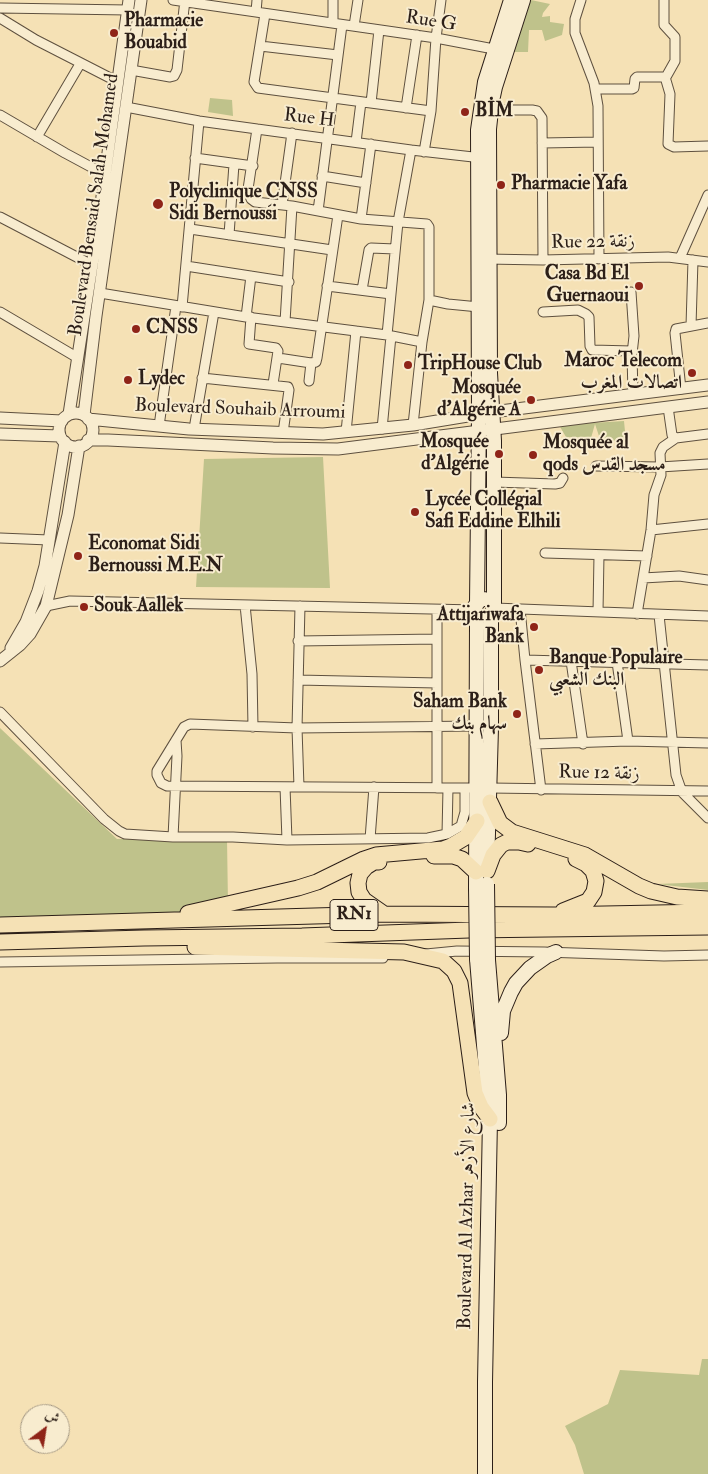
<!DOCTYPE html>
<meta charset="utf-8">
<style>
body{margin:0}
#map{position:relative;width:708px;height:1474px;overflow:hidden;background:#f5e1b5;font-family:"IM FELL Double Pica",Amiri,serif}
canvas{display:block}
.north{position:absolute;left:20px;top:1404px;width:50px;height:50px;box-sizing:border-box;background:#f8eccf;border:1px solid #a69a86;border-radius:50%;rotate:31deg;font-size:14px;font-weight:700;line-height:20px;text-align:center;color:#2c1f18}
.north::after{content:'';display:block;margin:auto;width:18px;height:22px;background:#8f2418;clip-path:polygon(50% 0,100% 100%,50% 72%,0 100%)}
</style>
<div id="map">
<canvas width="708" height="1474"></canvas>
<div class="north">ش</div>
</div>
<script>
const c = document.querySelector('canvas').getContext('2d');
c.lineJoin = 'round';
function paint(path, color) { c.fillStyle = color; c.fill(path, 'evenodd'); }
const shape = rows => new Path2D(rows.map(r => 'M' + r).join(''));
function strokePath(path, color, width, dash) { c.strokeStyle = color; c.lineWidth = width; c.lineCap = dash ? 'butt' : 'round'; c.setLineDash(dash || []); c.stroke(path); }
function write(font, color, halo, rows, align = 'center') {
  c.font = font + ' "IM FELL Double Pica",Amiri,serif'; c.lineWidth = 4; c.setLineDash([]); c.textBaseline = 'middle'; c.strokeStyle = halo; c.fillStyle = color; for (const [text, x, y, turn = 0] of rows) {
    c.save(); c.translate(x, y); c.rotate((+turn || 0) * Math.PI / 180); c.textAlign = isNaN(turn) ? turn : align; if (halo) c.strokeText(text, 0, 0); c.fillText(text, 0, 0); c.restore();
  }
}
const green = shape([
 [531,0,550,4,543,13,542,17,550,16,550,22,564,24,562,35,545,41,542,30,529,30,528,52,514,52],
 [210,98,232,100,233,116,208,112],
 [624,421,626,442,600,439,595,424,591,438,566,437,559,425],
 [323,457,330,588,196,587,204,459],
 [0,728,117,839,227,839,228,904,189,913,0,925],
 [708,882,708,890,657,884],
 [702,1359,708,1359,708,1474,584,1474,575,1445,565,1426,608,1404,620,1370,699,1375]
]);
const minor = shape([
 [173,0,436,38,499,50],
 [581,0,575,19,575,33,594,83,598,106,599,259],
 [664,0,664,25,675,37,675,61,666,77],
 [0,8,128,10],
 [256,12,257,0],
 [265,14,254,82,258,88,431,111],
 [0,18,36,40,118,82],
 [333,23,333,0],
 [354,26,358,0],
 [260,46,338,55],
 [131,70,170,77,174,76,177,70,185,0],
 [596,89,632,89,634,88,635,79,637,77,665,77,670,94,668,144,674,147,708,146],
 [371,103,379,30],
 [126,107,199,121,257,129,411,150,482,158],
 [406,108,417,35],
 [491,110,532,110,537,111,542,118,543,260],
 [0,115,65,153,104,174],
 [257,129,248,189,251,199,255,202,292,206,361,219,427,224,429,227,429,300],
 [37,137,80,64],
 [356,142,361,102],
 [542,143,598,142],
 [424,152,431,111,436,38,441,0],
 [195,158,253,166],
 [322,176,366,183],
 [282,205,292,133],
 [318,211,342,25],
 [0,217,92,265],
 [361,219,371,144],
 [190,229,332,250],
 [229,235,234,164],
 [680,258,708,195],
 [486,259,543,260,668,257,708,262],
 [186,266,289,282],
 [327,286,391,294],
 [362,290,369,250,371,248,395,249],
 [631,292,634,336,632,354,633,395],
 [100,293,246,317,387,335,422,342,429,300,448,304,479,307],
 [182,307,199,121],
 [0,312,78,358],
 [543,312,578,310,586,314,589,317,590,346,592,350,632,351],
 [246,317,251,276],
 [251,317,249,344,276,348,278,351,273,384],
 [285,322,292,206],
 [691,326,693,260],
 [387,335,398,222,411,150],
 [278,358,311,363,316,362,317,358,338,215],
 [202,378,288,387,289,390,283,433],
 [309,381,311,363],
 [681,389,675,333,676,329,708,323],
 [668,407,672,435,676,438,708,434],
 [413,425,422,342],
 [159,426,176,306],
 [194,429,214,312],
 [382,429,391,336],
 [346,432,356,331],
 [596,466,660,467,708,464],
 [494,482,555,484,560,483,563,478],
 [651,530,708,524],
 [0,538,49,540],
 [545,553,647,556],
 [643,578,679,576,708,580],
 [245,605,252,674,253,727],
 [46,606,70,601,476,610],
 [494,608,708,616],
 [520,609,525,660,541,790],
 [598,612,599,555],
 [637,614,651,530,654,495,661,475,660,453,663,447,676,438],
 [659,615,676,775,682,792,708,818],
 [298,641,437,639],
 [525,660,708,665],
 [571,661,583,744],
 [617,662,628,741],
 [298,680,437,683],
 [0,712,104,819,119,831,125,834,173,837,233,837,287,840,428,838,447,834,461,826,465,812,465,788],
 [477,726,297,728,190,724,184,727,157,771,157,775,161,783,167,786,477,788],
 [535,744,628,741,708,743],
 [285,787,287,840],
 [299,787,297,728,300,606],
 [437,788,437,610],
 [490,788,708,791],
 [447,834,448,788],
 [173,837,177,756,176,740],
 [370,839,374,787],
 [426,954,457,951,544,952,664,956,708,955],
 [0,962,277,958,383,958]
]);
const tertiary = shape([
 '59 430a17 17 0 1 1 34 0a17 17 0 1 1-34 0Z',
 [69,414,97,233,129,0],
 [84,415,96,316,141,0],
 [0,418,62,421],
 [88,419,189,429,323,434,413,425,492,412,708,385],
 [0,434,60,436],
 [88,440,108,440,273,448,338,449,708,402],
 [11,648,26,622,38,591,45,566,65,442],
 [0,661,20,645,30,634,46,606,68,515,79,446]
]);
const secondary = shape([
 [477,603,479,414,478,130,485,82,511,0],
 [487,868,491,728,491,615,494,608,494,441,490,373,489,129,492,101,495,87,523,0],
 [476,888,477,623,475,606,480,600,484,599],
 [477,959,490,1119,485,1382,485,1474],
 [488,960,499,1095,499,1123],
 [501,1033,503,1011,511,992,516,983,530,968,547,956,556,952]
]);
const trunk = shape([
 [490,802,500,823,512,832,585,855,639,886,651,891,677,897,708,899],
 [434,856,453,856,462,859,476,872],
 [379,862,374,862,366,867,360,874,358,883,359,892,364,900,384,914],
 [487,871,493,855,501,845,507,842,519,842,528,844],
 [563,911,588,901,594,892,596,881,593,871,586,864,576,859],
 [188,913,298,888,317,882,364,859,376,855,443,849,451,846,466,837,477,821],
 [0,925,384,914,553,915,708,912],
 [0,942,144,938,302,936,469,930,708,927],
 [195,947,404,952,443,961,454,971,460,983,475,1093,481,1107,490,1119]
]);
const secondaryBridge = shape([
 [487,884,488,960],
 [476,888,477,959]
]);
const markers = [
 [114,33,5,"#8f2418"],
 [465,112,5,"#8f2418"],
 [501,185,5,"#8f2418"],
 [158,204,6,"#8f2418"],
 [639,286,5,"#8f2418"],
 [136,329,5,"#8f2418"],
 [408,365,5,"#8f2418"],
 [692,373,5,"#8f2418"],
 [128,380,5,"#8f2418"],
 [531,400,5,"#8f2418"],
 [499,454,5,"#8f2418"],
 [533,455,5,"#8f2418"],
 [415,512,5,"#8f2418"],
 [78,556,5,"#8f2418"],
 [84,607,5,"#8f2418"],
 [534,627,5,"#8f2418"],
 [539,670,5,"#8f2418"],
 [517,714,5,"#8f2418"]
];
const shields = [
 [354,915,48]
];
const shieldNames = [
 ["RN1",354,915]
];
const poiNames = [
 ["Pharmacie",124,22],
 ["Bouabid",124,44],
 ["BİM",475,112],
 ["Pharmacie Yafa",511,185],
 ["Polyclinique ِCNSS",169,193],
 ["Sidi Bernoussi",169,215],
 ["Casa Bd El",629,275,"right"],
 ["Guernaoui",629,297,"right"],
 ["CNSS",146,329],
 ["Maroc Telecom",682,362,"right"],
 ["اتصالات المغرب",682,384,"right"],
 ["TripHouse Club",418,365],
 ["Lydec",138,380],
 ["Mosquée",521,389,"right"],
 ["d'Algérie A",521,411,"right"],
 ["Mosquée",489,443,"right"],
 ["d'Algérie",489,465,"right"],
 ["Mosquée al",543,444],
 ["qods مسجد القدس",543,466],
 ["Lycée Collégial",425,501],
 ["Safi Eddine Elhili",425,523],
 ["Economat Sidi",88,545],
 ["Bernoussi M.E.N",88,567],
 ["Souk Aallek",94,607],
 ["Attijariwafa",524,616,"right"],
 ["Bank",524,638,"right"],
 ["Banque Populaire",549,659],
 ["البنك الشعبي",549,681],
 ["Saham Bank",507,703,"right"],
 ["سهام بنك",507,725,"right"]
];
const streetNames = [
 ["Rue G",431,22,9],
 ["Rue H",309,119,7],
 ["Boulevard Bensaid Salah Mohamed",95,205,-82],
 ["Rue 22 زنقة",593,243,-1],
 ["Boulevard Souhaib Arroumi",240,410,2],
 ["Rue 12 زنقة",599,774,1],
 ["Boulevard Al Azhar شارع الأزهر",468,1216,-89]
];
paint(green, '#bfc28b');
strokePath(minor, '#5e503f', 11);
strokePath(tertiary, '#5e503f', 13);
strokePath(secondary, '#2c1f18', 16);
strokePath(trunk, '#2c1f18', 17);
strokePath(minor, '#f8eccf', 9);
strokePath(tertiary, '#f8eccf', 11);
strokePath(secondary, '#f8eccf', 14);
strokePath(trunk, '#f5e1b5', 15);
strokePath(secondaryBridge, '#2c1f18', 16, []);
strokePath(secondaryBridge, '#f8eccf', 14);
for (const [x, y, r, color] of markers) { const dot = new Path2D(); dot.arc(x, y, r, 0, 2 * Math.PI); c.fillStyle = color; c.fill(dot); strokePath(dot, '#f8eccf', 2); }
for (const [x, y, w] of shields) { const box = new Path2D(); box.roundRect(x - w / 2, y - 15.5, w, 31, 4); c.fillStyle = '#f8eccf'; c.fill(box); strokePath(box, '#2c1f18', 1); }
write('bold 18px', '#2c1f18', null, shieldNames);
write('bold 19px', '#2c1f18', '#f8eccf', poiNames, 'left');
write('19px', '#2c1f18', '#f8eccf', streetNames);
</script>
